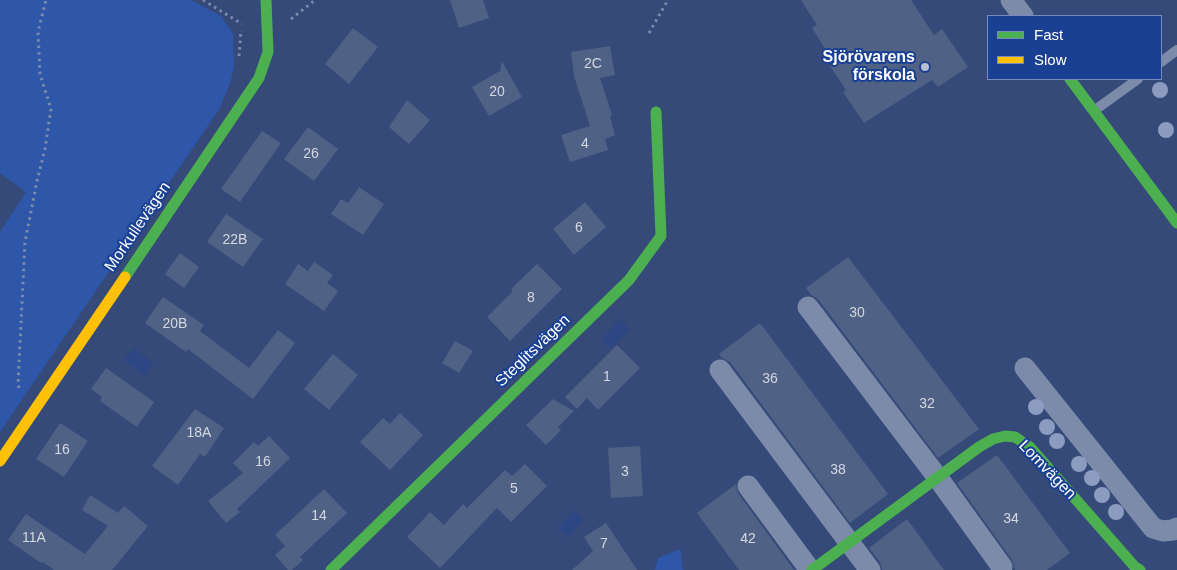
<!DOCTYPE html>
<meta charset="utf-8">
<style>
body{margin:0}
#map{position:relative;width:1177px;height:570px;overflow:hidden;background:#354a78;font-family:Arial,sans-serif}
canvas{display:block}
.legend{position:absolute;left:987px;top:15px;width:175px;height:65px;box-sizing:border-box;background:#1a4093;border:1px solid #768cbe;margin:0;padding:6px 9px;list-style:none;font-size:15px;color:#fff}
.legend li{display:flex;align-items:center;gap:10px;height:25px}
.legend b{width:25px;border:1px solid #768cbe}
</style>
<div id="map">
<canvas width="1177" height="570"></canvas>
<ul class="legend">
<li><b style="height:6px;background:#4caf50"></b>Fast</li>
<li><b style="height:6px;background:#ffc107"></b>Slow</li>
</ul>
</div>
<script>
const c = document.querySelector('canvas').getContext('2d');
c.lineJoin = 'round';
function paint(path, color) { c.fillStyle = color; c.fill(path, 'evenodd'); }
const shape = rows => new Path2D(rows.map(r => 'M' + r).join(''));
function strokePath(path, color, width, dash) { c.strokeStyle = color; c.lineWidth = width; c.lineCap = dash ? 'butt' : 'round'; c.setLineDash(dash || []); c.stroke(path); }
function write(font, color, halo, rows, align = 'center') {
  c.font = font + ' Arial,sans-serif'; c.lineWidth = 4; c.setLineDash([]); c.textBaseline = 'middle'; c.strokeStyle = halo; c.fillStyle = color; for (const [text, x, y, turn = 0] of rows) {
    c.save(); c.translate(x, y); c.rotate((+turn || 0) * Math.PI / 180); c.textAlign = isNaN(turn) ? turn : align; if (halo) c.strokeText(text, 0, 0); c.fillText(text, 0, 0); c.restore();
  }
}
const green = shape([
 [0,0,191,0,221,16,233,34,234,67,231,80,220,108,0,432,0,232,26,192,0,173],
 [680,549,683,570,655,570,658,558]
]);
const water = shape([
 [620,319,630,330,610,348,601,340],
 [134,348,153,363,145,376,124,360],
 [575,510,585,520,567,537,558,528]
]);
const building = shape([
 [450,0,483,0,489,18,459,28],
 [801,0,911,0,934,35,942,29,968,67,938,87,932,80,864,123,843,92,846,90,830,66,834,63,812,28,817,25],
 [353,28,378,47,349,84,325,64],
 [610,46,615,75,600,78,612,115,610,116,615,135,605,139,608,150,570,162,561,135,590,126,574,76,571,52],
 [502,61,522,97,489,116,472,87,500,71],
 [407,100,430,120,409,144,389,127],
 [308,127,338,149,314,181,284,159],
 [262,131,281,143,240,202,221,189],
 [359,187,384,204,363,235,331,214,341,199,348,203],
 [585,202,606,227,574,255,553,229],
 [226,214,263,239,243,267,207,242],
 [180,253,199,267,184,288,165,274],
 [848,257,979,429,938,458,818,299,811,295,806,288],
 [314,262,333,275,327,283,338,291,324,311,285,284,298,264,308,271],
 [537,264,562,289,510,341,487,317,513,291,511,289],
 [163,297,204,325,200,331,249,368,278,330,295,343,253,399,188,349,186,352,145,323],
 [760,323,888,494,850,523,730,362,722,358,719,354],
 [455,341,473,351,459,373,442,363],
 [617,345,640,368,598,410,587,398,577,409,565,397],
 [333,354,358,375,329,410,304,389],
 [106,368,154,402,137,427,100,401,102,397,91,389],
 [553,399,574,411,558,427,561,430,546,445,526,425],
 [195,409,224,428,205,457,200,454,178,485,152,466],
 [400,413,423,435,390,470,360,442,383,418,390,424],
 [60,423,88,441,64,477,36,459],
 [269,436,290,458,237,509,240,512,226,523,208,501,243,473,233,463,254,442,258,446],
 [640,446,643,496,611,498,608,448],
 [997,455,1070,553,1047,570,1015,570,1012,560,957,483],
 [525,464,547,486,511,522,497,508,440,568,407,537,430,512,444,525,463,504,467,508,505,470,512,476],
 [736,484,738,493,794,570,739,570,697,513],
 [324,489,347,513,300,557,303,560,292,570,288,570,275,555,285,546,275,535],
 [90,495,118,513,124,506,148,526,112,570,54,570,43,562,41,563,8,540,26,514,85,554,108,526,82,510],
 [907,519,944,570,882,570,880,562,869,548],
 [606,523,637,570,572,570,593,551,584,537]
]);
const path = shape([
 [203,0,242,24],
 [291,19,315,0],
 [649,33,668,0],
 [239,56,241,30],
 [19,388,18,384,25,242,37,181,45,149,51,109,40,74,38,32,46,0]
]);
const lane = shape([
 [1161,62,1177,50],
 [1095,110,1138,79]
]);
const street = shape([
 [1011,0,1023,16],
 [808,307,938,478,1002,567],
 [1025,368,1153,528,1163,531,1173,530,1177,528],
 [720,370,870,570],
 [748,486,810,570]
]);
const fast = shape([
 [1070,79,1177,223],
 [125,277,259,78,268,52,266,0],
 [331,570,629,280,661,236,656,112],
 [812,570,979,447,993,439,1005,436,1015,437,1030,447,1135,567,1140,570]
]);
const slow = shape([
 [0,461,125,277]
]);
const trees = [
 [1160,90],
 [1166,130],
 [1036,407],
 [1047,427],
 [1057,441],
 [1079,464],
 [1092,478],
 [1102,495],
 [1116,512]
];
const markers = [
 [925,67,5,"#b8c0d0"]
];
const numberNames = [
 ["2C",593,64],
 ["20",497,92],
 ["4",585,144],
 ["26",311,154],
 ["6",579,228],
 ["22B",235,240],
 ["8",531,298],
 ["30",857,313],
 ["20B",175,324],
 ["1",607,377],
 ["36",770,379],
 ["32",927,404],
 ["18A",199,433],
 ["16",62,450],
 ["16",263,462],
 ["38",838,470],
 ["3",625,472],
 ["5",514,489],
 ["14",319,516],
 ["34",1011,519],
 ["11A",34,538],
 ["42",748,539],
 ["7",604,544]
];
const poiNames = [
 ["Sjörövarens",915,58],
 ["förskola",915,76]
];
const streetNames = [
 ["Morkullevägen",138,227,-56],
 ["Steglitsvägen",533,351,-44],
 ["Lomvägen",1047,470,46]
];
paint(green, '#2e56a9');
paint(water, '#2c4784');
paint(building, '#506186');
strokePath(path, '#7d8bab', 3, [2.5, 4]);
strokePath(lane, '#7d8bab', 10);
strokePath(street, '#7d8bab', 21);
strokePath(fast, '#4caf50', 11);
strokePath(slow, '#ffc107', 11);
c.fillStyle = '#8b9cc0';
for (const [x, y] of trees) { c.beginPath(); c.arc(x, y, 8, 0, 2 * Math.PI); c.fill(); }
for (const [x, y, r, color] of markers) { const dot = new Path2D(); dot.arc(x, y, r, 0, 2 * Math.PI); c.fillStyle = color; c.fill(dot); strokePath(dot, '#1a4093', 2); }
write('14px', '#d3d8e1', null, numberNames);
write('bold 16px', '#fff', '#1a4093', poiNames, 'right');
write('16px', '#fff', '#1a4093', streetNames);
</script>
